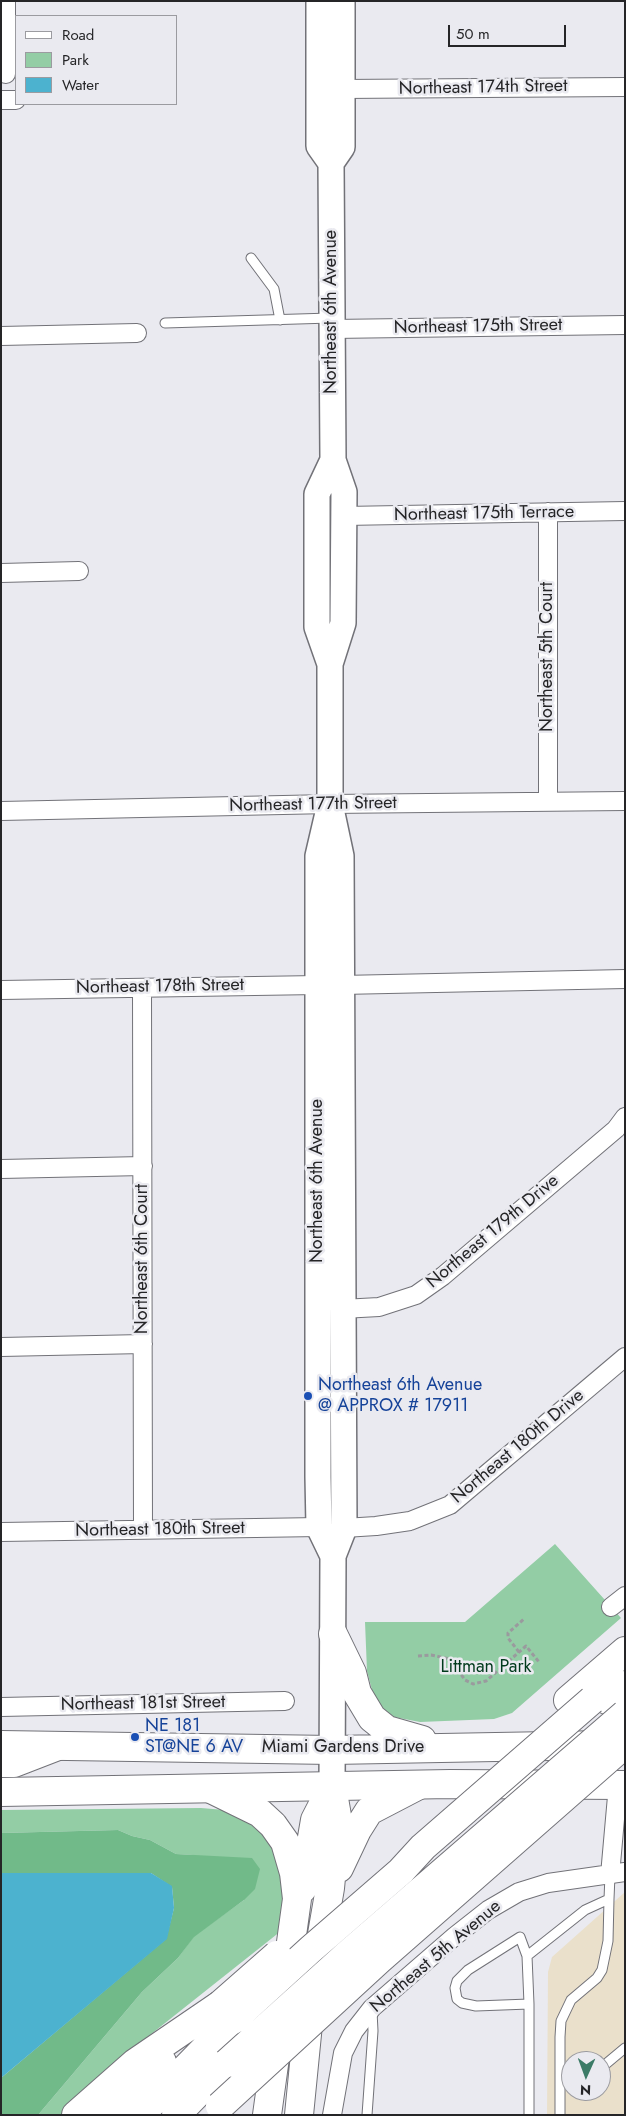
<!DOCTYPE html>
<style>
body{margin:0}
#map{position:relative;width:626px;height:2116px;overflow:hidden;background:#eaeaf0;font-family:Jost,sans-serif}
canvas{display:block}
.frame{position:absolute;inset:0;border:2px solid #252527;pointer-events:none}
.legend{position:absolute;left:15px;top:15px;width:162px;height:90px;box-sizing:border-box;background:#eaeaf0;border:1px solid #9b9ba0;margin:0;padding:6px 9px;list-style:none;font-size:15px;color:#252527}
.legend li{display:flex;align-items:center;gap:10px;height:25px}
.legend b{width:25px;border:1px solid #9b9ba0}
.north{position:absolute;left:561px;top:2051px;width:50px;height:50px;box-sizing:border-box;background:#eaeaf0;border:1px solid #9b9ba0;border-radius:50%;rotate:182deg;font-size:14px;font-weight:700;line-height:20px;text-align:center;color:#252527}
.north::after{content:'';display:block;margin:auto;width:18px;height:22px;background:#3c7b67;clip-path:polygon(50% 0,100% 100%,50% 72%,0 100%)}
.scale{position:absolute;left:448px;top:25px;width:118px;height:22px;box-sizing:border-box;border:2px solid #252527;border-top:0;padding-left:6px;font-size:15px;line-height:18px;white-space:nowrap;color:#252527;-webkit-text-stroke:4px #eaeaf0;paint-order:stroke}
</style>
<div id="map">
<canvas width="626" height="2116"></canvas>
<div class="frame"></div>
<ul class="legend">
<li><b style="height:6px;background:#fff"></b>Road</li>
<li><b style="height:14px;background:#93cda5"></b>Park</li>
<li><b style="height:14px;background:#4cb2cf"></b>Water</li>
</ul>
<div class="north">N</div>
<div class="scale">50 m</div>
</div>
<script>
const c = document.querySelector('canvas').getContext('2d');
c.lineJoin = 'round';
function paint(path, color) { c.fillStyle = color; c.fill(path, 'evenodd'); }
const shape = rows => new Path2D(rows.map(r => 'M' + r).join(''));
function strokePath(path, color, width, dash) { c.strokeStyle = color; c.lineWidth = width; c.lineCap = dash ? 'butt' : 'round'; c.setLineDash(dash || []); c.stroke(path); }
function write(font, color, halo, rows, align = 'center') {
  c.font = font + ' Jost,sans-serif'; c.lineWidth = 5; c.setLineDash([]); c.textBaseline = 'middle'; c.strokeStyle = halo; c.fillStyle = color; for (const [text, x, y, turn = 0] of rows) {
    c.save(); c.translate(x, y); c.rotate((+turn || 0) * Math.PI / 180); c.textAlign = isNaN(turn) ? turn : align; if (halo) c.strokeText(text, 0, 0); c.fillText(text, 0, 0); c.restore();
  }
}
const commercial = shape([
 [625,1892,625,2115,547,2115,548,1972,552,1957],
 [571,2061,601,2061,601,2091,571,2091]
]);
const green = shape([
 [555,1544,621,1618,512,1713,494,1719,420,1722,394,1717,380,1706,372,1690,367,1671,365,1622,465,1622],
 [201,1808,225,1810,250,1819,277,1848,285,1896,281,1931,126,2054,61,2115,38,2115,142,1992,178,1958,194,1936,244,1900,193,1855,176,1854,150,1840,132,1836,118,1830,1,1833,1,1810]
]);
const forest = shape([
 [118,1830,132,1836,150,1840,176,1854,252,1858,260,1869,255,1889,244,1900,194,1937,178,1958,142,1992,38,2115,1,2115,1,2078,166,1939,174,1908,172,1887,151,1873,1,1873,1,1833]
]);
const water = shape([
 [1,1873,151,1873,172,1886,174,1908,167,1939,1,2078]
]);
const path = shape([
 [519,1652,508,1638,508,1633,524,1619],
 [418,1656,431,1655,450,1659,465,1680,473,1684,486,1681,526,1646,539,1662]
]);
const service = shape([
 [251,258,274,289,280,320],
 [165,323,331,318],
 [527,1956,529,2004,476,2006,462,2003,457,1999,455,1988,457,1981,468,1970,520,1937,527,1956,585,1910,609,1899,610,1875],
 [529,2004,529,2115],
 [601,2068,625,2048],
 [367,2115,373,2031,372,2011],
 [560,2115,560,2037,561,2021,571,2000,597,1978,602,1970,608,1941,609,1899]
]);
const minor = shape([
 [6,74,6,1],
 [341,89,625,87],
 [1,100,16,100],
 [332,329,625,325],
 [1,336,137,333],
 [344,516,625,511],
 [1,573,79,571],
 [548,802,548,512],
 [1,811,330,804,625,801],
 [341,985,625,979],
 [142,988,143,1530],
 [1,990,318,985],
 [1,1169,143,1166],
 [342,1309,379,1307,416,1295,443,1276,616,1129,625,1117],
 [1,1347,143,1344],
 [344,1528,376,1526,410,1521,450,1505,625,1357],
 [1,1532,319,1527],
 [611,1607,625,1596],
 [1,1707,285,1701],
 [610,1875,618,1785],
 [332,2115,343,2053,354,2031,372,2008,455,1936,488,1910,519,1892,548,1883,625,1872]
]);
const secondary = shape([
 [319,1,319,146,331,163,333,460,344,492,343,623,330,664,330,804,341,856,344,1528,333,1556,332,1787],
 [331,163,342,147,342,1],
 [330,664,317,627,317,494,333,460],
 [328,813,318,856,318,1477,319,1527,333,1556]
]);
const primary = shape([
 [333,1634,352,1673,357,1693,372,1718,387,1730,422,1740],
 [1,1745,332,1750,605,1745],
 [1,1792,450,1784,625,1785]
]);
const motorway = shape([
 [568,1700,625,1651],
 [607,1700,625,1685],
 [1,1763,14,1763,58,1746],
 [211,1789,260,1813,273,1825,285,1842,294,1873,297,1899,267,2115],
 [339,1868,357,1830,369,1811,419,1785],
 [302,1889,304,1884,315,1820,332,1787],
 [76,2115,135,2063,220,2005],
 [112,2115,162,2062],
 [140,2115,233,2020],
 [176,2115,227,2063],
 [299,2115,310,2004,330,1888,337,1816,332,1787]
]);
const motorwayBridge = shape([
 [220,2005,277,1955],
 [233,2020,311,1949,401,1871,423,1847,592,1700],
 [227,2063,347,1955,625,1714],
 [220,2106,380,1959,625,1744]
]);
const markers = [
 [308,1396,5,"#1a4fb4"],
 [135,1737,5,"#1a4fb4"]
];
const streetNames = [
 ["Northeast 174th Street",483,88,-1],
 ["Northeast 6th Avenue",332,312,-90],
 ["Northeast 175th Street",478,327,-1],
 ["Northeast 175th Terrace",484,514,-1],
 ["Northeast 5th Court",548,657,-90],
 ["Northeast 177th Street",313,805,-1],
 ["Northeast 178th Street",160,987,-1],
 ["Northeast 6th Avenue",318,1181,-90],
 ["Northeast 179th Drive",493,1232,-40],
 ["Northeast 6th Court",143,1259,-90],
 ["Northeast 180th Drive",518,1447,-40],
 ["Northeast 180th Street",160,1530,-1],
 ["Northeast 181st Street",143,1704,-1],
 ["Miami Gardens Drive",343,1748],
 ["Northeast 5th Avenue",436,1957,-40]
];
const transitNames = [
 ["Northeast 6th Avenue",318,1386],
 ["@ APPROX # 17911",318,1407],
 ["NE 181",145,1727],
 ["ST@NE 6 AV",145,1748]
];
const parkNames = [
 ["Littman Park",486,1668]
];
paint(commercial, '#eae0cb');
paint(green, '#93cda5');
paint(forest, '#71ba89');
paint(water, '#4cb2cf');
strokePath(service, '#727278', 11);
strokePath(minor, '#727278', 20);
strokePath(secondary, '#727278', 28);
strokePath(primary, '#727278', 30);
strokePath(motorway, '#727278', 30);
strokePath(path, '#9a9a9e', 3, [4, 2.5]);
strokePath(service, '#fff', 9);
strokePath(minor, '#fff', 18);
strokePath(secondary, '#fff', 25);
strokePath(primary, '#fff', 28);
strokePath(motorway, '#fff', 28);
strokePath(motorwayBridge, '#727278', 30, []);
strokePath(motorwayBridge, '#fff', 28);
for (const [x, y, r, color] of markers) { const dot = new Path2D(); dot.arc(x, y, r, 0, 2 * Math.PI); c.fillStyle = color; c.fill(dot); strokePath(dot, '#eaeaf0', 2); }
write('18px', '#252527', '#eaeaf0', streetNames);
write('18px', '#164399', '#eaeaf0', transitNames, 'left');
write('18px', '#003a1c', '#eaeaf0', parkNames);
</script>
